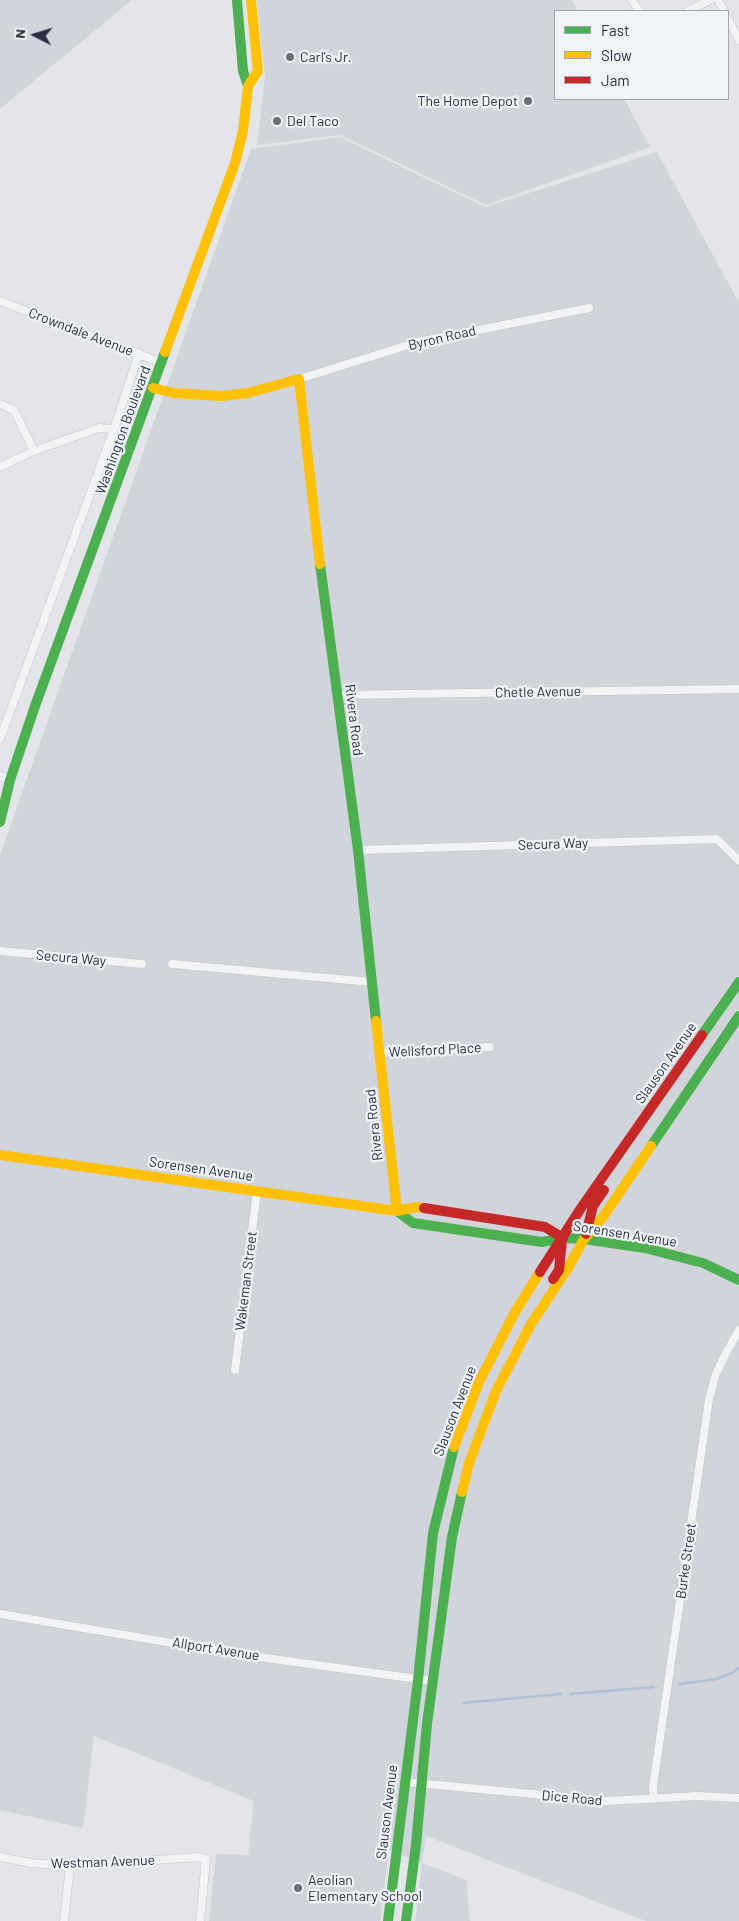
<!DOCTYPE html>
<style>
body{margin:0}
#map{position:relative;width:739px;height:1921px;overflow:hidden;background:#e3e5e8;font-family:Barlow,sans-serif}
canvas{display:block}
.legend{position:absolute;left:554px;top:10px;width:175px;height:90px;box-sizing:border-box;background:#f0f3f7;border:1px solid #a0a5af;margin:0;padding:6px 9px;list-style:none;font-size:15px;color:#293042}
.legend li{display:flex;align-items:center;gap:10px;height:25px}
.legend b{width:25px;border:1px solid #a0a5af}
.north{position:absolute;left:10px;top:10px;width:50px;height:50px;-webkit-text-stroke:4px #f0f3f7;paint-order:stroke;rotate:275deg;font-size:14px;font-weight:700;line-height:20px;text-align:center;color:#293042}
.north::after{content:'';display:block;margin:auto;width:18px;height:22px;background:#293042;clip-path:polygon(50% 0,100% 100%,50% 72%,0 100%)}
</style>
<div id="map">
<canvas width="739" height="1921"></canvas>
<ul class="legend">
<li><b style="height:6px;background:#4caf50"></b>Fast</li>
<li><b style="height:6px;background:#ffc107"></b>Slow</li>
<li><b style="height:6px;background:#c62828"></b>Jam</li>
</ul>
<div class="north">N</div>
</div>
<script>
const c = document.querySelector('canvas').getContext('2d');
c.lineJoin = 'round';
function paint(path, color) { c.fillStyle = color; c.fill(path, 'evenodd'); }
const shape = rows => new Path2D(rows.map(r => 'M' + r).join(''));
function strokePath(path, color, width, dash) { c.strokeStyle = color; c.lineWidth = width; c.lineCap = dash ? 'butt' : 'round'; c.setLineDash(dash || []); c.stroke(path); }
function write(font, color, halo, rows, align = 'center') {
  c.font = font + ' Barlow,sans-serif'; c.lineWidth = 4.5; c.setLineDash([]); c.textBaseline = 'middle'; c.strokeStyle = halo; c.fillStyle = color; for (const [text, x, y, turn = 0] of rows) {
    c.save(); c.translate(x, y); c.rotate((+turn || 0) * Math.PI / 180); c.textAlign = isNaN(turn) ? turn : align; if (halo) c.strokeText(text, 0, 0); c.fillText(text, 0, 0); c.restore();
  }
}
const built = shape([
 [0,0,132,0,0,109],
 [257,0,572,0,578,11,555,11,555,99,624,99,650,147,486,205,340,135,257,145,265,77],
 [340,137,485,207,657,152,739,303,739,1921,646,1921,426,1836,422,1863,466,1880,470,1921,415,1921,422,1863,389,1850,380,1921,209,1921,216,1854,248,1855,254,1801,94,1736,83,1828,0,1810,0,855,251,149]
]);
const stream = shape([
 [679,1684,717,1679,732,1673,739,1667],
 [570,1694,654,1687],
 [463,1703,561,1694]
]);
const street = shape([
 [632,0,639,11],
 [718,0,724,11],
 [688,11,710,0],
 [728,19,739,40],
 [0,301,162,363],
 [299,379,418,342,589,308],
 [0,404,14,410,34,451],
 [0,467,34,451,99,428,114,429],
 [337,695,739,689],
 [0,739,114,429,139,353],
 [0,776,10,780],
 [358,850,717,839,739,861],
 [0,951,142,964],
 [172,964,372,982],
 [380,1053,490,1047],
 [235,1370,257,1191],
 [0,1614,237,1654,432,1681],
 [405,1782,607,1801,698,1796,739,1798],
 [654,1799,653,1787,709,1399,716,1374,726,1353,739,1330],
 [0,1857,31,1863,70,1866,198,1857,206,1859,200,1921],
 [64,1921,70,1866]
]);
const fast = shape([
 [237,0,243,71,248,86],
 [320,564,358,850,376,1021],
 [0,822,10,780,35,706,165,352],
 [702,1035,739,982],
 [651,1146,739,1016],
 [397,1211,413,1223,542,1242,563,1238,584,1239,645,1248,703,1263,739,1280],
 [388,1921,418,1680,433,1533,454,1447],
 [406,1921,416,1845,427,1724,452,1537,462,1492]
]);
const slow = shape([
 [165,352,235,163,243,131,248,86,258,71,251,0],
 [153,388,174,393,222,396,248,393,299,379,320,564],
 [376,1021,397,1211],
 [0,1155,397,1211,416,1207,424,1208],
 [454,1447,479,1382,515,1312,540,1272],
 [462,1492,469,1463,496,1391,531,1324,568,1268,584,1239,603,1217,651,1146]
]);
const jam = shape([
 [424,1208,545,1227,563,1238],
 [586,1234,593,1206,604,1190],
 [540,1272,581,1208,702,1035],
 [553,1279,559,1270,562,1240]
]);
const markers = [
 [290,57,5,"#6a6f7c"],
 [528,101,5,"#6a6f7c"],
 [277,121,5,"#6a6f7c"],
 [298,1888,5,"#6a6f7c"]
];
const poiNames = [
 ["Carl's Jr.",300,57],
 ["The Home Depot",518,101,"right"],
 ["Del Taco",287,121],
 ["Aeolian",308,1880],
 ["Elementary School",308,1896]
];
const streetNames = [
 ["Crowndale Avenue",81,332,21],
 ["Byron Road",442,338,-13],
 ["Washington Boulevard",123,430,-70],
 ["Chetle Avenue",538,692,-1],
 ["Rivera Road",354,720,83],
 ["Secura Way",553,844,-2],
 ["Secura Way",71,958,5],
 ["Wellsford Place",435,1050,-3],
 ["Slauson Avenue",666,1063,-55],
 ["Rivera Road",374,1125,-96],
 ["Sorensen Avenue",201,1169,8],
 ["Sorensen Avenue",625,1234,9],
 ["Wakeman Street",246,1281,-83],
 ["Slauson Avenue",455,1411,-69],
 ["Burke Street",686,1561,-82],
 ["Allport Avenue",216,1649,9],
 ["Dice Road",572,1798,5],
 ["Slauson Avenue",387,1812,-83],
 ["Westman Avenue",103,1862,-2]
];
paint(built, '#d1d4db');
strokePath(stream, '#b1bfd3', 2.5);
strokePath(street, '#c1c3c6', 9);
strokePath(street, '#f2f3f5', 8);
strokePath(fast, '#4caf50', 10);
strokePath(slow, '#ffc107', 10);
strokePath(jam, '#c62828', 10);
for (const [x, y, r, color] of markers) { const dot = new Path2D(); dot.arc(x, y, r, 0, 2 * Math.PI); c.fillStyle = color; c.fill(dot); strokePath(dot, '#f0f3f7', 2); }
write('14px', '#293042', '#f0f3f7', poiNames, 'left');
write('14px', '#293042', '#f0f3f7', streetNames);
</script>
